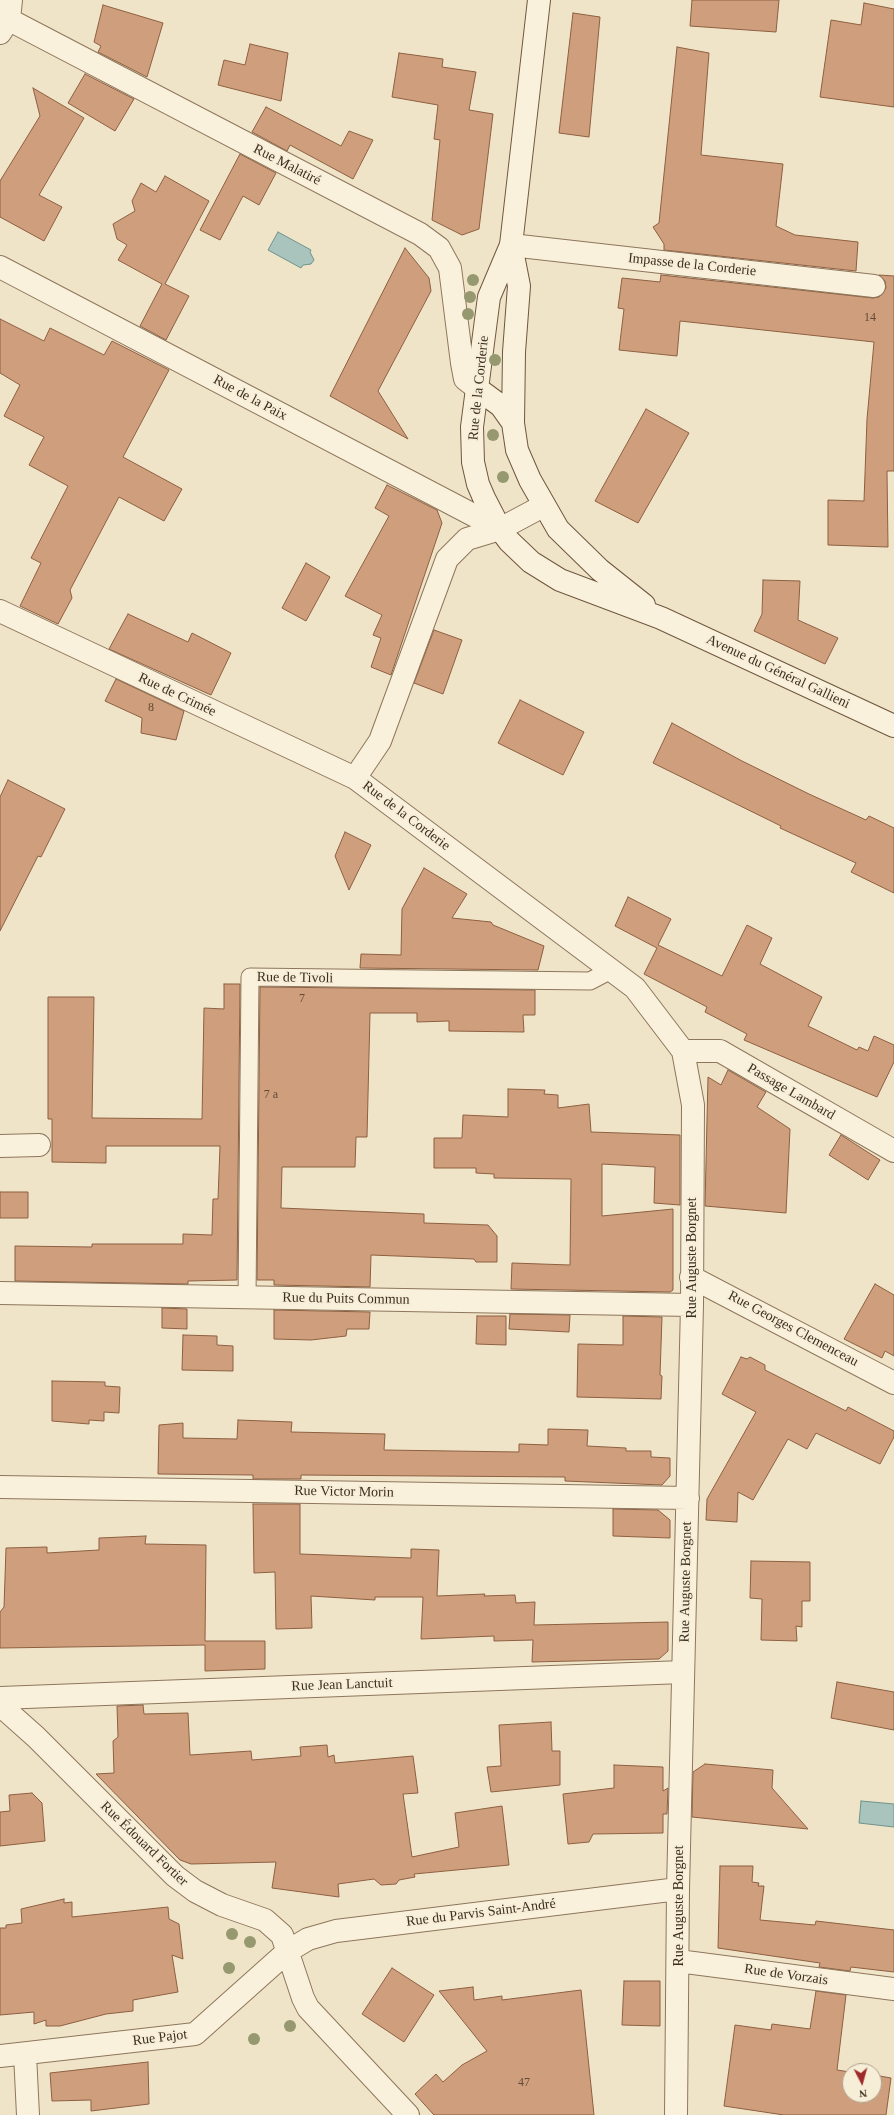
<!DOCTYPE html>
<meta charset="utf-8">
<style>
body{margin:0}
#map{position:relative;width:894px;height:2115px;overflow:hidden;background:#f0e4c8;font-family:Georgia,serif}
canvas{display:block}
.north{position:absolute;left:842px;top:2063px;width:40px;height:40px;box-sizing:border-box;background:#f7eed8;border:1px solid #ada18e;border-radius:50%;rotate:174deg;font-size:11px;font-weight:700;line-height:16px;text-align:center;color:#3d2e20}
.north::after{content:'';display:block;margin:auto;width:14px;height:18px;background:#9e2a2b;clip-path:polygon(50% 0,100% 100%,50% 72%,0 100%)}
</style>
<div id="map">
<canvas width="894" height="2115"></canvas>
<div class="north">N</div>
</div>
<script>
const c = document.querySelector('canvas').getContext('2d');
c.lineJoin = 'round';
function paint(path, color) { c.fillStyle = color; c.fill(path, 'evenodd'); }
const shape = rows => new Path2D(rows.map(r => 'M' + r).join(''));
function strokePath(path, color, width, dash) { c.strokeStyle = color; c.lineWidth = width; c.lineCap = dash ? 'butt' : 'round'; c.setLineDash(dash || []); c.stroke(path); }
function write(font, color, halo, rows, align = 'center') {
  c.font = font + ' Georgia,serif'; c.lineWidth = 4; c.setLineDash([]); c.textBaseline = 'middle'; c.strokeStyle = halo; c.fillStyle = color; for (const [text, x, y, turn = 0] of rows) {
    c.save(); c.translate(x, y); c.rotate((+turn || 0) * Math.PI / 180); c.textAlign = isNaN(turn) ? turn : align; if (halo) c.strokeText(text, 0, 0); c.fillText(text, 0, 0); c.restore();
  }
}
const water = shape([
 [278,232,311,250,310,252,314,260,311,264,303,265,301,268,268,250,278,232],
 [861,1801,894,1804,894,1827,859,1823,861,1801]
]);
const building = shape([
 [692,0,779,0,776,32,690,26,692,0],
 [864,3,894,9,894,107,820,97,831,20,861,25,864,3],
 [103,5,163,23,147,77,98,52,101,46,94,42,103,5],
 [573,13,600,17,589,137,559,133,573,13],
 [250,44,288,53,281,101,218,85,224,60,245,65,250,44],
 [677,47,709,53,701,155,783,164,776,226,795,235,858,242,856,271,664,250,664,244,653,227,659,223,677,47],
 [399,53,443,59,442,67,476,72,469,110,493,114,479,229,462,235,432,220,440,140,434,139,438,105,392,97,399,53],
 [85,74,134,99,115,131,68,103,85,74],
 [33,88,84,118,39,195,62,207,44,241,0,217,0,181,40,116,33,88],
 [266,107,341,146,349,131,373,140,353,179,290,145,287,151,252,132,266,107],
 [240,154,276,173,259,205,243,196,220,240,200,230,240,154],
 [165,176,209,201,165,284,189,296,166,340,140,326,162,284,118,260,127,245,117,239,113,224,135,211,132,201,141,183,156,192,165,176],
 [405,248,429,278,431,291,378,391,408,439,330,396,405,248],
 [661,275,873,298,879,297,886,288,885,281,879,275,894,276,894,471,887,471,888,547,828,545,828,500,864,501,867,419,874,342,680,321,677,356,619,350,624,309,618,308,622,278,660,282,661,275],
 [0,319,44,341,50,328,104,355,112,341,169,370,123,457,182,489,164,521,119,497,70,590,72,598,58,624,20,606,41,563,31,558,68,486,29,465,44,437,4,416,20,385,0,373,0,319],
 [646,409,689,433,638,523,595,501,646,409],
 [387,485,437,510,442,523,391,675,371,667,381,638,373,635,382,615,345,596,389,516,375,508,387,485],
 [306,563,330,577,306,621,282,608,306,563],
 [763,580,800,581,798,620,838,638,825,664,754,631,762,614,763,580],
 [128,614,188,642,192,633,231,653,211,695,109,649,128,614],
 [434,630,462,640,443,694,414,683,434,630],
 [116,679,184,711,176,740,141,733,142,718,105,701,116,679],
 [520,700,584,732,563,775,498,743,520,700],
 [672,723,742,761,809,794,866,820,869,816,894,828,894,893,851,872,856,863,780,828,781,826,653,763,672,723],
 [8,780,65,809,41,857,38,856,0,931,0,797,8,780],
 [345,832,371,845,349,890,335,856,345,832],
 [424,868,467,894,452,918,491,922,493,925,544,946,538,970,360,968,361,954,401,955,402,909,424,868],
 [628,897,671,919,658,945,722,976,747,925,772,938,760,964,822,997,808,1026,857,1050,859,1047,868,1051,874,1036,894,1045,894,1062,877,1097,744,1040,747,1034,705,1012,707,1007,644,974,657,948,615,926,628,897],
 [224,984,240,984,237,1280,188,1281,188,1284,15,1281,15,1246,92,1247,92,1244,183,1244,183,1234,212,1235,213,1199,218,1199,220,1146,106,1146,106,1163,52,1162,52,1119,48,1119,48,997,94,997,92,1118,202,1119,204,1008,224,1009,224,984],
 [260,987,535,990,535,1015,523,1015,524,1032,449,1031,449,1021,417,1022,417,1013,370,1013,367,1137,356,1137,355,1167,282,1167,281,1208,424,1214,424,1223,488,1225,497,1236,497,1262,476,1262,474,1259,371,1255,370,1287,274,1285,274,1280,257,1280,260,987],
 [728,1070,766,1092,757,1107,790,1129,786,1213,705,1206,708,1077,721,1085,728,1070],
 [508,1089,545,1090,544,1094,558,1095,558,1108,589,1104,591,1132,680,1135,680,1205,654,1203,655,1167,602,1164,602,1216,673,1209,673,1290,670,1292,511,1289,512,1263,570,1265,571,1179,494,1178,494,1174,476,1173,476,1168,434,1168,434,1138,462,1138,463,1115,508,1117,508,1089],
 [841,1135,880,1160,868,1180,829,1155,841,1135],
 [0,1192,28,1192,28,1218,0,1218,0,1192],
 [875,1284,894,1295,894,1356,885,1351,882,1358,844,1339,875,1284],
 [162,1308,187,1309,187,1329,162,1328,162,1308],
 [274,1310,370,1312,369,1329,347,1329,346,1336,311,1340,274,1339,274,1310],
 [510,1314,570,1315,569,1332,509,1329,510,1314],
 [477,1316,506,1316,506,1345,476,1344,477,1316],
 [623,1316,662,1317,660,1375,662,1376,661,1399,577,1397,578,1344,623,1345,623,1316],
 [183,1335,217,1336,217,1345,233,1346,233,1371,182,1370,183,1335],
 [741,1357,747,1359,750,1357,765,1365,765,1370,846,1411,848,1407,894,1431,894,1437,880,1464,816,1433,807,1449,788,1439,753,1500,738,1492,737,1522,706,1520,707,1499,756,1412,722,1394,741,1357],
 [52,1381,105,1382,105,1386,120,1387,119,1413,104,1412,104,1421,89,1420,89,1424,52,1421,52,1381],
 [238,1420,292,1422,291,1432,385,1434,384,1450,519,1452,519,1444,548,1445,548,1429,588,1430,587,1446,626,1448,626,1451,651,1451,651,1457,670,1458,670,1476,662,1485,565,1481,565,1477,301,1475,301,1479,253,1479,253,1475,158,1474,159,1425,183,1423,183,1438,237,1439,238,1420],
 [253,1504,300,1504,300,1554,411,1558,411,1549,439,1550,437,1596,485,1594,484,1596,515,1595,516,1603,535,1602,534,1625,668,1622,668,1651,659,1659,532,1662,533,1640,494,1641,494,1636,421,1639,423,1597,375,1597,375,1600,311,1596,312,1628,276,1629,275,1572,254,1573,253,1504],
 [613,1509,658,1510,670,1520,670,1538,613,1536,613,1509],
 [146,1536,145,1544,206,1545,205,1641,265,1641,265,1669,205,1671,205,1645,0,1648,0,1612,4,1607,6,1548,47,1547,47,1553,99,1550,99,1538,146,1536],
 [751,1561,810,1562,810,1601,802,1601,802,1627,796,1626,797,1641,761,1640,762,1599,750,1598,751,1561],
 [837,1682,894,1692,894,1730,831,1718,837,1682],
 [143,1705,144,1714,188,1713,190,1755,251,1751,252,1760,301,1756,300,1747,327,1745,328,1757,334,1755,335,1763,413,1756,418,1793,403,1794,412,1857,459,1847,455,1813,502,1806,509,1865,414,1874,415,1877,399,1880,396,1884,381,1885,374,1879,338,1884,339,1897,272,1888,276,1862,191,1864,180,1860,96,1774,114,1773,113,1741,118,1737,117,1706,143,1705],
 [551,1722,552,1751,560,1751,560,1785,491,1792,487,1767,501,1766,499,1725,551,1722],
 [705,1764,773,1770,772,1788,808,1829,692,1817,693,1772,705,1764],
 [614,1765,663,1767,663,1791,668,1788,667,1814,663,1814,663,1833,593,1834,589,1842,568,1844,563,1794,614,1788,614,1765],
 [32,1793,42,1803,45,1841,0,1846,0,1812,10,1811,9,1795,32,1793],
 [720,1866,753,1866,752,1882,759,1883,758,1886,764,1886,760,1920,815,1925,816,1921,894,1930,894,1972,851,1967,850,1971,819,1967,820,1963,718,1948,720,1866],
 [64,1899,64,1903,72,1902,72,1917,168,1907,169,1919,179,1924,183,1959,172,1955,178,1992,133,2000,133,2011,106,2014,60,2026,46,2026,46,2020,34,2024,34,2012,0,2015,0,1928,6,1928,6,1925,22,1923,21,1909,64,1899],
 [392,1968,434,1995,404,2042,362,2014,392,1968],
 [624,1981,660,1981,660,2026,622,2025,624,1981],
 [473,1987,474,2000,502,1996,502,2000,581,1990,594,2115,434,2115,415,2094,436,2074,443,2082,462,2065,487,2051,439,1991,473,1987],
 [816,1991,846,1995,837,2070,850,2072,850,2095,874,2095,874,2075,891,2078,886,2115,784,2115,724,2106,735,2025,771,2030,772,2024,810,2029,816,1991],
 [148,2062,149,2104,91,2111,91,2100,52,2101,50,2073,148,2062]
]);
const lane = shape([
 [247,1298,250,977,590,981,611,970]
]);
const street = shape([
 [0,15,420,234,439,248,450,268,462,363,465,379,478,389],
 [0,33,9,19,11,0],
 [511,245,874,286],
 [0,267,500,529],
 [0,611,355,778,635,988,683,1051,693,1105,692,1305,678,1889,676,2115],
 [355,778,380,741,447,559,467,539,500,529,543,506],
 [683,1051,720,1051,894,1151],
 [0,1146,39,1145],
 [691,1277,894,1383],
 [0,1293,692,1305],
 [0,1487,688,1498],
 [0,1698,683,1672],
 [0,1705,36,1737,175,1876,195,1891,222,1905,265,1920,282,1935,303,1998,308,2008,408,2115],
 [678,1961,894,1989],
 [25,2054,28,2115],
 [0,2056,195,2034,288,1951,308,1939,336,1931,678,1889]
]);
const secondary = shape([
 [539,0,511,245,489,297,472,427,473,462,478,484,484,498,500,529,509,541,531,562,560,580,661,618,894,726],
 [511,245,519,286,514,352,513,423,517,450,530,480,558,529,600,570,644,605],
 [478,389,501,406,513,423]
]);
const trees = [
 [473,280],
 [470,297],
 [468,314],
 [495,360],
 [493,435],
 [503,477],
 [232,1934],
 [250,1942],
 [229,1968],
 [290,2026],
 [254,2039]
];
const numberNames = [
 ["14",870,318],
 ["8",151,708],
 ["7",302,999],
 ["7 a",271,1095],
 ["47",524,2083]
];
const streetNames = [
 ["Rue Malatiré",287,165,27],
 ["Impasse de la Corderie",692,265,6],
 ["Rue de la Corderie",479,388,-84],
 ["Rue de la Paix",250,398,28],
 ["Avenue du Général Gallieni",778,672,25],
 ["Rue de Crimée",177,695,25],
 ["Rue de la Corderie",406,816,37],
 ["Rue de Tivoli",295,978,1],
 ["Passage Lambard",791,1092,30],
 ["Rue Auguste Borgnet",692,1258,-90],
 ["Rue du Puits Commun",346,1299,1],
 ["Rue Georges Clemenceau",793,1329,28],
 ["Rue Victor Morin",344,1492,1],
 ["Rue Auguste Borgnet",686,1582,-89],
 ["Rue Jean Lanctuit",342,1685,-2],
 ["Rue Édouard Fortier",144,1844,44],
 ["Rue Auguste Borgnet",679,1906,-90],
 ["Rue du Parvis Saint-André",481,1913,-7],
 ["Rue de Vorzais",786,1975,8],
 ["Rue Pajot",160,2038,-7]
];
paint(water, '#a9c4bc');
strokePath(water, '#6f938a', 1);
paint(building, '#cf9f7d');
strokePath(building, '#8d5f41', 1);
strokePath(lane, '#8d765c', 19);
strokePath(street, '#8d765c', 24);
strokePath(secondary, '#6f573f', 24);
strokePath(lane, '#faf1dc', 17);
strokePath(street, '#faf1dc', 22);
strokePath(secondary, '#faf1dc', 22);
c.fillStyle = '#96986f';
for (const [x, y] of trees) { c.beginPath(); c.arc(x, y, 6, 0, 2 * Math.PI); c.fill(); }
write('12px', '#624a37', null, numberNames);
write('14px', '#3d2e20', '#f7eed8', streetNames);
</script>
